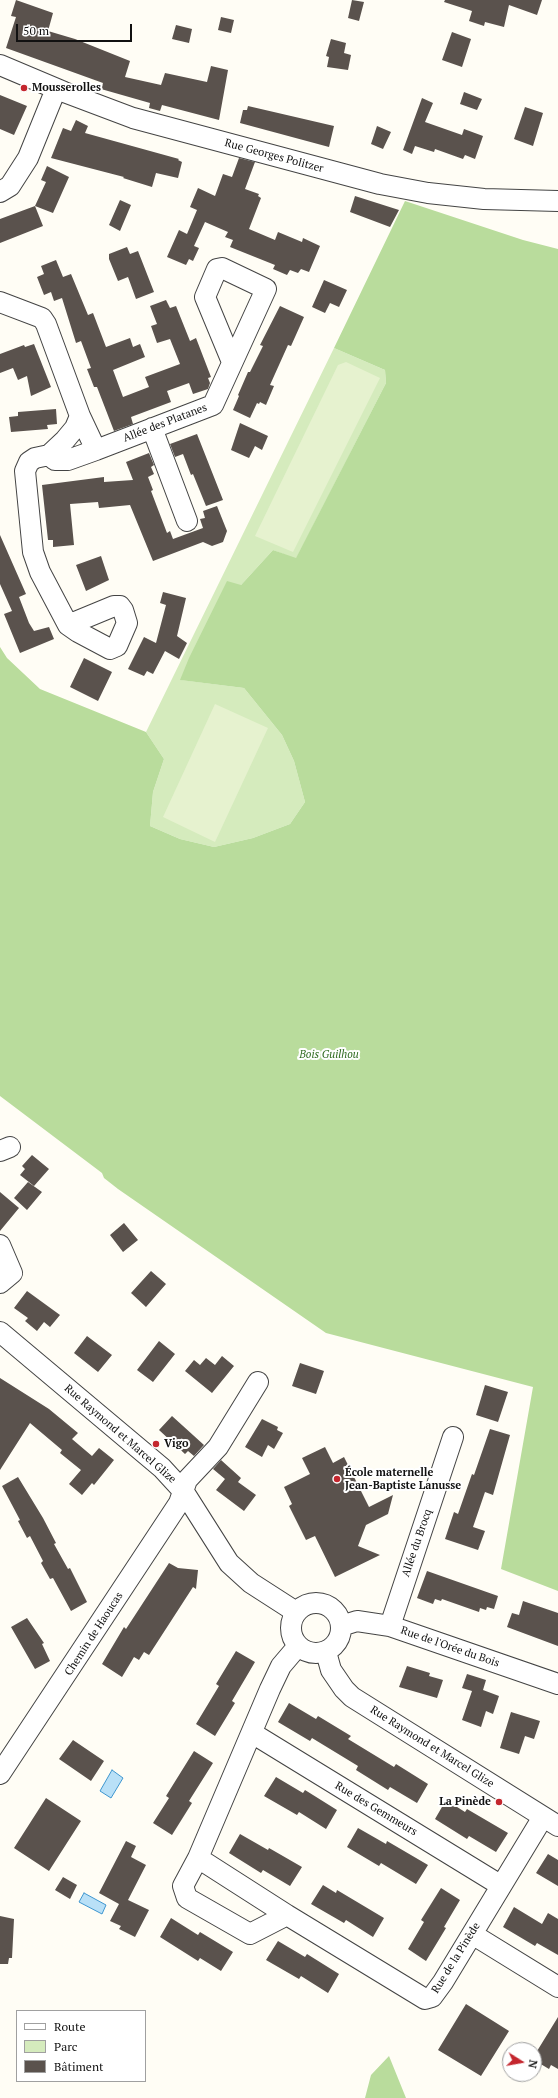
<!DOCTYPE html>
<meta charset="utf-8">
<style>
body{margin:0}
#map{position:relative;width:558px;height:2098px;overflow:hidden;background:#fffdf5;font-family:"PT Serif",serif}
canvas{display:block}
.legend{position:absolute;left:16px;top:2010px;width:130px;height:72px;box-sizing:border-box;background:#fff;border:1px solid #a0a0a0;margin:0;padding:5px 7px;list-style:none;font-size:12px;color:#111}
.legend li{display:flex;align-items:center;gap:8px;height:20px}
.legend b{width:20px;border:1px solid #a0a0a0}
.north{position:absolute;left:502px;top:2042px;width:40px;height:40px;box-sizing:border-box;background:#fff;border:1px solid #a0a0a0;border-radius:50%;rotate:101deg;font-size:11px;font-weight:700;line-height:16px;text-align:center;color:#111}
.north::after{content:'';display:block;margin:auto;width:14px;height:18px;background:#c4262e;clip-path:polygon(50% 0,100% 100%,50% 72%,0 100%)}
.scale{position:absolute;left:16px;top:24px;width:116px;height:18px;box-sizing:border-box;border:2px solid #111;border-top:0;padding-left:5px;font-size:12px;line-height:14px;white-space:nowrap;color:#111;-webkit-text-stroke:3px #fff;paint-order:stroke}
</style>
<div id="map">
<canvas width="558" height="2098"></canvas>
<ul class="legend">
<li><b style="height:5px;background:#fff"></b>Route</li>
<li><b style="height:11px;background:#d5ebbd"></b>Parc</li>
<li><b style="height:11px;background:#5a524d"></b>Bâtiment</li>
</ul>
<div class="north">N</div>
<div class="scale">50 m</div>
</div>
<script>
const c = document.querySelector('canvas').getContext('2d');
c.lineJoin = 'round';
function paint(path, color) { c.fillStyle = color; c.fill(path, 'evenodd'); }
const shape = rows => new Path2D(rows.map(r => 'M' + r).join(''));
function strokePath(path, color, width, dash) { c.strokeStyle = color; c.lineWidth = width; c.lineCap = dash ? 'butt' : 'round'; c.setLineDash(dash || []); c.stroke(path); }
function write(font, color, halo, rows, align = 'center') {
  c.font = font + ' "PT Serif",serif'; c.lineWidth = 4; c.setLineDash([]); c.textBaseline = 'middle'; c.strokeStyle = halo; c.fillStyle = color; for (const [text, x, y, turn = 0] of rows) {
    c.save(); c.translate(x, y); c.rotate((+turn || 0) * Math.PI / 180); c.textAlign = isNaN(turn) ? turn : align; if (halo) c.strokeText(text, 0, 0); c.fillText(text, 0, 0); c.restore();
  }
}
const green = shape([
 [334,348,385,370,386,383,296,559,273,550,241,585,181,680,244,688,282,735,294,761,305,802,290,824,253,838,214,847,180,839,150,826,153,792,164,759,146,732]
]);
const forest = shape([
 [405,201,523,240,558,249,558,1591,501,1569,533,1387,326,1333,118,1189,104,1178,102,1173,0,1096,0,647,7,658,40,689,146,732,164,759,153,792,150,826,180,839,214,847,253,838,290,824,305,802,294,761,282,735,244,688,180,680,189,658,227,581,241,585,273,550,296,558,386,383,385,370,334,348],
 [389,2056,406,2098,365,2098,371,2075]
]);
const pitch = shape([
 [346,362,380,378,293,552,255,536,338,365],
 [215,704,268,728,215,842,163,817]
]);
const water = shape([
 [112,1770,123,1778,111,1798,100,1791,112,1770],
 [84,1893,106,1905,102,1914,79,1902,84,1893]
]);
const building = shape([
 [16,0,53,13,48,31,75,39,130,61,125,77,161,85,165,73,207,82,211,66,228,70,219,120,162,105,160,111,149,108,150,103,101,89,103,83,6,48,16,17,11,16],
 [352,0,364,2,359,21,348,18],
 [445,0,542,0,537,15,509,5,504,27,485,22,484,26,469,21,472,11,444,2],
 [221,17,234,20,231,33,218,30],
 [176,25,192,29,189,43,172,39],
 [452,32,471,39,462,67,442,60],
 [331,39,346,43,344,53,351,55,348,70,327,67,329,57,326,56],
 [464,92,482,99,477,110,460,104],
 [0,95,27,106,14,135,0,129],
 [422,98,433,103,425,122,462,135,464,129,483,136,475,159,465,155,463,159,435,149,434,152,415,146,412,154,403,150],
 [248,106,334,126,329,147,240,123,243,110,247,110],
 [525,107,543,113,533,146,514,139],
 [76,120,88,126,85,133,179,159,178,160,182,162,178,178,156,173,152,187,123,178,124,177,51,158,63,128,71,131],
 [377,126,391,132,383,149,371,144],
 [239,158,255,162,245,189,259,194,258,196,261,198,249,229,275,240,278,232,302,242,303,238,320,246,309,272,301,269,298,273,290,270,287,275,273,269,275,265,230,247,233,240,225,237,228,232,205,222,194,246,199,248,193,261,189,259,186,265,167,257,179,230,187,234,197,210,190,207,198,188,215,196,223,174,232,177],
 [47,166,69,177,53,213,35,206,46,182,41,180],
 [355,196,399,210,390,227,350,212],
 [120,200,131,205,120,231,109,225],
 [35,206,43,226,0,243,0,219],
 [127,247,130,254,138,251,154,292,136,299,128,277,118,281,109,259,109,254],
 [56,260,63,277,71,274,88,315,93,313,106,347,130,338,133,347,140,344,145,357,113,370,123,397,149,387,145,377,180,364,170,339,157,343,151,326,157,324,150,306,166,300,170,308,176,306,190,341,196,338,211,377,208,378,210,383,208,389,193,394,189,383,167,391,171,402,131,417,133,424,114,431,97,387,94,387,87,369,91,368,81,341,76,343,62,298,54,301,51,292,44,295,37,277,44,274,41,266],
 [324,280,347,290,339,307,330,303,325,313,312,307],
 [280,306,304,317,291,346,288,345,270,385,274,386,266,405,260,402,259,404,257,403,250,418,233,410,239,396,238,395,248,372,250,372,263,346,260,345],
 [34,344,51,387,31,396,27,376,18,380,13,368,0,373,0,354,24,345,25,347],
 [56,409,57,424,47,425,48,429,11,432,9,417,18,416,18,412],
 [240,423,268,436,262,450,255,446,249,458,231,450],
 [197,434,223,500,206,506,193,474,191,475,183,454,175,457,170,444],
 [149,453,154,465,151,467,154,474,148,477,153,490,151,491,167,533,170,531,173,539,203,528,200,519,205,518,203,511,217,506,227,531,223,542,212,546,203,542,153,561,130,505,99,508,98,502,70,504,74,545,53,547,53,540,48,540,42,485,104,477,104,482,133,480,126,462],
 [0,535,26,594,19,597,29,623,34,631,49,627,54,639,20,653,4,614,12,611,0,584],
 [101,556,109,580,86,591,76,565],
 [163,592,186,598,177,636,187,643,179,659,165,651,153,674,147,671,144,676,128,669,144,637,156,643,166,605,160,603],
 [84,658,112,672,98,701,70,687],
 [32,1155,49,1169,34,1186,20,1175,25,1169,22,1166],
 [28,1182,42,1192,27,1210,14,1198],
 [0,1192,19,1208,0,1231],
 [124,1223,138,1240,123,1252,110,1235],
 [151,1271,166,1284,146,1307,131,1293],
 [27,1291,60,1315,50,1327,44,1322,37,1331,25,1321,28,1318,14,1308],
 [87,1336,112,1355,98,1372,74,1353],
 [159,1341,175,1354,153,1382,137,1370],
 [222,1356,234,1366,212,1393,185,1371,194,1360,200,1365,206,1358,215,1365],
 [300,1363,324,1371,316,1394,292,1386],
 [0,1378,49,1409,78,1433,72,1439,92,1456,99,1448,114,1460,94,1485,92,1483,82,1495,69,1484,81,1470,60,1453,62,1450,30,1423,0,1470],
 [485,1385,508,1392,498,1422,476,1415],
 [172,1416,204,1445,194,1456,188,1451,185,1454,159,1430],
 [262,1419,278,1427,277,1430,283,1433,274,1449,268,1445,262,1457,245,1447],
 [490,1429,510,1435,493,1495,485,1492,473,1527,485,1531,478,1550,445,1539,454,1512,458,1514,472,1474,474,1475],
 [325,1447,333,1463,344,1457,369,1507,393,1495,388,1514,366,1525,358,1546,380,1555,335,1577,315,1536,306,1540,289,1506,292,1504,284,1487,310,1474,302,1458],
 [221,1460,241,1478,238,1482,256,1495,244,1511,216,1490,225,1479,213,1469],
 [18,1477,43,1518,56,1543,54,1544,68,1569,70,1568,87,1602,71,1611,53,1578,50,1579,41,1563,43,1561,30,1536,27,1538,18,1521,20,1520,2,1486],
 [169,1563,178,1568,198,1570,196,1589,193,1587,149,1655,144,1652,139,1660,134,1657,122,1677,102,1664,124,1627,126,1629],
 [427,1571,498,1596,494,1609,487,1607,486,1610,480,1608,479,1612,442,1599,441,1601,435,1599,433,1604,417,1598],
 [523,1601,558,1613,558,1646,507,1627,512,1613,519,1615],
 [27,1618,44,1643,42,1644,50,1661,35,1669,11,1627],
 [236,1651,255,1662,232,1701,235,1703,215,1736,196,1724,219,1686,216,1684],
 [407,1666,430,1673,429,1676,443,1680,437,1698,399,1687],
 [467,1674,486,1680,483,1690,499,1696,493,1714,486,1711,481,1727,462,1720,472,1691,462,1688],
 [289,1703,316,1719,318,1716,351,1736,348,1739,394,1767,396,1764,428,1784,417,1803,390,1787,388,1790,356,1770,358,1766,312,1738,310,1741,278,1722],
 [511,1712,540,1721,534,1739,525,1736,519,1754,500,1748],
 [73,1740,104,1761,91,1781,59,1759],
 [194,1751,213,1763,189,1801,192,1803,172,1835,153,1823,169,1798,166,1796],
 [276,1777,303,1793,305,1790,337,1810,326,1829,299,1812,297,1815,264,1796],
 [46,1798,81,1821,49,1871,14,1848],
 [446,1800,465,1812,467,1809,508,1833,496,1852,469,1836,467,1839,435,1819],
 [358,1828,386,1844,387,1841,428,1865,416,1884,381,1863,379,1866,347,1847],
 [240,1834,268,1850,269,1848,302,1867,290,1886,263,1870,261,1873,229,1853],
 [126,1841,136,1846,131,1857,146,1865,128,1900,149,1910,135,1937,119,1929,121,1926,110,1921,119,1904,99,1893],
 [548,1854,558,1860,558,1886,536,1873],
 [63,1877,77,1885,70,1899,55,1890],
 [323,1885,336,1893,337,1890,384,1918,373,1937,346,1920,344,1923,311,1904],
 [441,1888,460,1900,444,1927,446,1928,426,1961,408,1949,424,1922,421,1920],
 [514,1907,542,1924,548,1913,558,1919,558,1955,537,1943,535,1946,503,1927],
 [0,1916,14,1919,12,1958,9,1958,8,1964,0,1964],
 [171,1918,198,1935,200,1932,233,1952,221,1971,200,1958,198,1961,160,1937],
 [278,1941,305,1957,307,1954,339,1974,328,1993,301,1976,299,1979,266,1960],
 [466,2004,509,2031,481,2076,438,2050],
 [558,2017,558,2069,551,2065,549,2069,534,2060,534,2056]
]);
const minor = shape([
 [0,65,64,92,133,118,380,184,428,193,484,199,558,201],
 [0,192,10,186,28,158,56,89],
 [0,302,42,318,46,324,80,416,75,428,65,440,49,455,35,458,29,462,25,471,33,552,40,572,68,625,78,632,110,649,117,646,127,623,123,610,120,606,114,606,68,625],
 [152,428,187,521],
 [96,450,213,405,266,289,222,268,217,269,205,297,232,362],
 [49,455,55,460,68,460,96,450,80,416],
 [0,1151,10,1147],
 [0,1245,12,1273,0,1283],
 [0,1332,162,1468,184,1492,229,1563,251,1583,296,1612],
 '291 1628a25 25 0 1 1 50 0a25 25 0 1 1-50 0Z',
 [341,1626,357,1621,390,1626,558,1684],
 [390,1626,453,1437],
 [298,1646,281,1666,270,1689,198,1858,287,1915,425,1999,432,1997,443,1982,543,1817],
 [326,1652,331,1670,344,1689,352,1697,558,1826],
 [252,1733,500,1885],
 [0,1774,179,1503,187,1480,218,1447,258,1382],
 [198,1858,183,1886,187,1898,250,1934,287,1915],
 [472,1934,558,1987]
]);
const markers = [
 [24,88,4,"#c4262e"],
 [156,1444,4,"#c4262e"],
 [337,1479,4,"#c4262e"],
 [499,1802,4,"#c4262e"]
];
const poiNames = [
 ["Mousserolles",32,88],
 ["Vigo",164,1444],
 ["École maternelle",345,1473],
 ["Jean-Baptiste Lanusse",345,1486],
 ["La Pinède",491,1802,"right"]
];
const streetNames = [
 ["Rue Georges Politzer",274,156,15],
 ["Allée des Platanes",165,423,-21],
 ["Rue Raymond et Marcel Glize",120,1434,41],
 ["Allée du Brocq",417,1543,-71],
 ["Chemin de Haoucas",94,1634,-57],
 ["Rue de l'Orée du Bois",450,1647,19],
 ["Rue Raymond et Marcel Glize",432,1747,32],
 ["Rue des Gemmeurs",376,1809,31],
 ["Rue de la Pinède",456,1958,-58]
];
const parkNames = [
 ["Bois Guilhou",329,1055]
];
paint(green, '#d5ebbd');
paint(forest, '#b9dc9c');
paint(pitch, '#e6f2cf');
paint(water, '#b9e0f7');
strokePath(water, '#3f96cf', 1);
paint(building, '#5a524d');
strokePath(minor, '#444', 22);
strokePath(minor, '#fff', 20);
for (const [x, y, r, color] of markers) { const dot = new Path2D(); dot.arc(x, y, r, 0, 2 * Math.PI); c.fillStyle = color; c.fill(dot); strokePath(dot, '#fff', 1.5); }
write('bold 11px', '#111', '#fff', poiNames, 'left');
write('11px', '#111', '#fff', streetNames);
write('italic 11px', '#2f6b1f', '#fff', parkNames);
</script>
